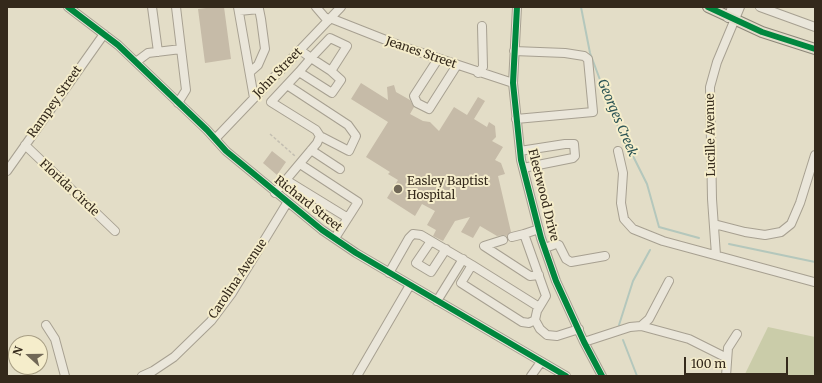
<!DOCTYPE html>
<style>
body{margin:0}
#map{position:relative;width:822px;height:383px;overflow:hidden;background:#e3ddc7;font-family:Merriweather,serif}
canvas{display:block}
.frame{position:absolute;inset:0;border:8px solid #34291b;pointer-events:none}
.north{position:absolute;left:8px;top:335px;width:40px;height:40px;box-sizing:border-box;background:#f5edcb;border:1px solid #a89f85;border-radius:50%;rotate:291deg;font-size:11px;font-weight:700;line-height:16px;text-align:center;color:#34291b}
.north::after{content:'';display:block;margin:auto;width:14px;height:18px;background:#716857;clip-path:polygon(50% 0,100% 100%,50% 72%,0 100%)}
.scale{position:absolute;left:684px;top:357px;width:104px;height:18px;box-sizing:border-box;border:2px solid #34291b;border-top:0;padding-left:5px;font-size:12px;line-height:14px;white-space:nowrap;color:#34291b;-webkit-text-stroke:3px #f5edcb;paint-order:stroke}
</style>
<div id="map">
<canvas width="822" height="383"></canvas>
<div class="frame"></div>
<div class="north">N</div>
<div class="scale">100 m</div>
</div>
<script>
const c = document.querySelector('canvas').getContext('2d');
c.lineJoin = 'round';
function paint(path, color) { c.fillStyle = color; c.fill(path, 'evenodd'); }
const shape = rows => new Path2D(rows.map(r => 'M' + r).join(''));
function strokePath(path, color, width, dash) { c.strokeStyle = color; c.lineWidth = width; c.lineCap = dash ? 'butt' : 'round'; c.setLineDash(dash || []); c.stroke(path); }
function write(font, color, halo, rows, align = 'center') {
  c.font = font + ' Merriweather,serif'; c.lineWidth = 4; c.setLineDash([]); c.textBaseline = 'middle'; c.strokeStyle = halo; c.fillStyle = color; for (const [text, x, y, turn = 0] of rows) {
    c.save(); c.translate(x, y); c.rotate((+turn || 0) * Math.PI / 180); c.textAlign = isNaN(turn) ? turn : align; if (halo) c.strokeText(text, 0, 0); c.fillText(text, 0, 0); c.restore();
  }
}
const cemetery = shape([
 [768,327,815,337,815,376,744,376]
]);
const stream = shape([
 [581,7,590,53,615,120,647,184,659,227,699,238],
 [729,244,815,262],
 [619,325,633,281,650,250],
 [623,340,637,376]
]);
const building = shape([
 [214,7,224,7,231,59,205,63,198,9],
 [361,83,388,100,387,87,394,85,396,92,410,100,414,107,410,114,423,121,430,122,439,131,454,107,467,115,478,97,485,101,474,119,487,127,489,122,495,126,496,137,492,141,503,147,495,160,501,163,505,174,498,176,511,232,507,236,504,235,497,236,480,226,473,238,461,232,470,217,455,221,443,241,433,236,436,230,427,225,435,211,422,204,415,216,387,198,398,180,388,174,390,172,366,157,388,122,351,99],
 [272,151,286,162,277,175,263,163]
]);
const path = shape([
 [270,134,295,156]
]);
const minor = shape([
 [68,7,118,45,207,130,226,151,322,230,356,253,566,376],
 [152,7,158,52],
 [176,7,186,90,178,103],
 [238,7,254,98],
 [316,7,328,21],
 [517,7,513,83,521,160,541,238,556,281,584,342,602,376],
 [760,7,815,27],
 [239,11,259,9,261,19,265,49,258,65,250,72],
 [330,18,401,46,513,83],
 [728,18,732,7],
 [514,51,565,53,584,56,588,59,593,112,516,119],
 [438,59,414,96,417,103,429,109,457,65],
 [136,62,148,53,181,49],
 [299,72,332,93,341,80,331,71],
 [478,73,483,67,482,26],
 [287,85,348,125,356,136,349,151,320,136],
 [215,139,341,7],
 [25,145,115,231],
 [311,150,340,169],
 [520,151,565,144,574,144,575,156,573,158,523,168],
 [618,151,623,173,621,203,624,219,633,229,663,241,814,282],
 [300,164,358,202,335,238],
 [7,171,104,34],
 [286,180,348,218],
 [275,193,317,143,320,136,316,130,271,102,299,72,311,58,330,38,347,46,331,71,311,58,300,50],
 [714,224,745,232,765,235,781,232,791,224,800,203,815,155],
 [539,229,524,234,546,296,537,311,535,320,540,329,547,335,557,336,579,329],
 [512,237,524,234],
 [503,240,484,246,530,276,539,275],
 [431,241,416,263,431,272,446,249],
 [545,248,556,244,559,245,566,259,571,262,605,256],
 [716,255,712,199,710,87,717,62,740,7],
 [389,273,409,238,413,234,421,235,472,265],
 [437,301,463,259],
 [535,320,529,323,522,322,461,283,472,265,539,307],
 [46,325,55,339,65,376],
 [641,326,649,319,669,281],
 [584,342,630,327,641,326,689,339,727,358],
 [142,376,153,371,174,357,211,321,232,293,287,203],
 [357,376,410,285],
 [531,376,541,362],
 [726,376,728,348,737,334]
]);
const major = shape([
 [708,7,762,32,815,49]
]);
const cycleway = shape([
 [68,7,118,45,207,130,226,151,322,230,356,253,566,376],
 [517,7,513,83,521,160,541,238,556,281,584,342,602,376],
 [708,7,762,32,815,49]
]);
const markers = [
 [398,189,5,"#716857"]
];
const streetNames = [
 ["Jeanes Street",421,53,19],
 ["John Street",278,73,-46],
 ["Rampey Street",55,102,-55],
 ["Lucille Avenue",711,135,-91],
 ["Florida Circle",69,188,43],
 ["Fleetwood Drive",543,195,76],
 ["Richard Street",308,204,38],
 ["Carolina Avenue",238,279,-56]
];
const poiNames = [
 ["Easley Baptist",407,182],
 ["Hospital",407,196]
];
const waterNames = [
 ["Georges Creek",617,118,67]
];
paint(cemetery, '#cacca9');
strokePath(stream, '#b4c7bc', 2);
paint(building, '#c6bba8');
strokePath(minor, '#a7a091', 10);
strokePath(major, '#8c8678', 12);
strokePath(path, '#c3beb1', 1.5, [3, 2]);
strokePath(minor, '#eae6da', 8);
strokePath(major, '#e2ddcb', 10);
strokePath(cycleway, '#00873e', 6);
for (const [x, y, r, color] of markers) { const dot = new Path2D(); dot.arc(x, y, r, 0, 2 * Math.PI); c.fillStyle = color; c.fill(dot); strokePath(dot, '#f5edcb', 1.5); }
write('12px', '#34291b', '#f5edcb', streetNames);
write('12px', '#34291b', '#f5edcb', poiNames, 'left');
write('italic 13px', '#2a5354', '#f5edcb', waterNames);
</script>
